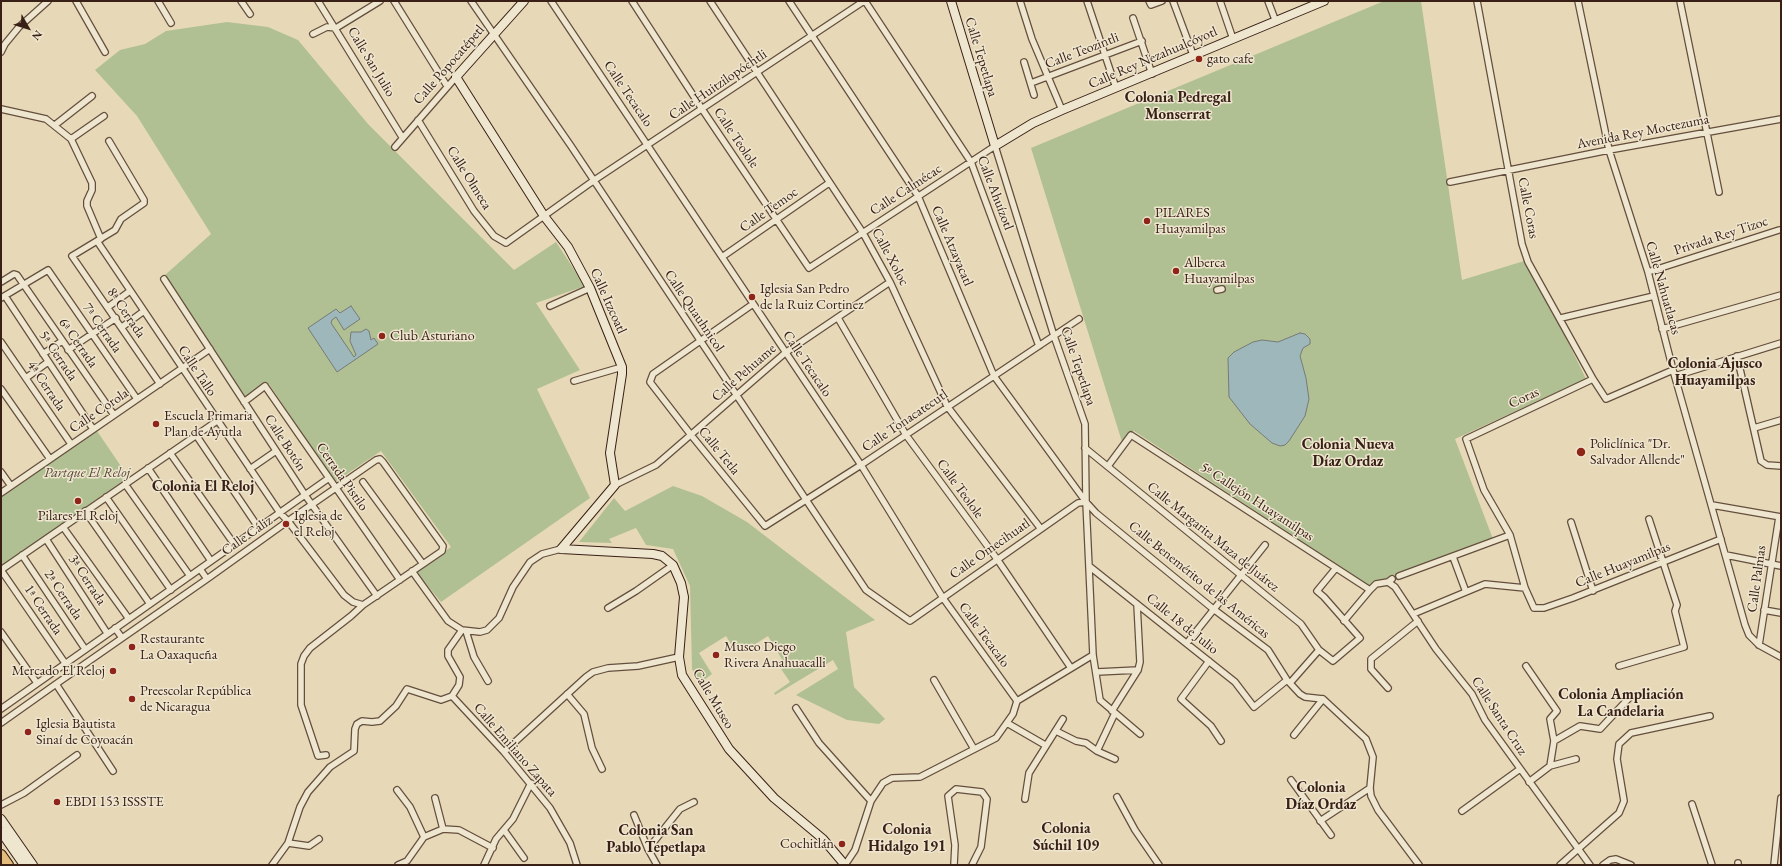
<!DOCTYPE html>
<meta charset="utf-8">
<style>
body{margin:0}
#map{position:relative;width:1782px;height:866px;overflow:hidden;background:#e7d9b7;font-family:"EB Garamond",serif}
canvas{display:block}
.frame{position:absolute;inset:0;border:2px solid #392016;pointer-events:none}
.north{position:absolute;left:8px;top:8px;width:40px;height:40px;-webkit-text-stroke:3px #efe6d0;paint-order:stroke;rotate:129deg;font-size:11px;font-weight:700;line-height:16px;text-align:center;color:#392016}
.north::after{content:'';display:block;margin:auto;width:14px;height:18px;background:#392016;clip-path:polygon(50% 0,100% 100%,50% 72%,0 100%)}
</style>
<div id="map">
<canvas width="1782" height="866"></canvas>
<div class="frame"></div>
<div class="north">N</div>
</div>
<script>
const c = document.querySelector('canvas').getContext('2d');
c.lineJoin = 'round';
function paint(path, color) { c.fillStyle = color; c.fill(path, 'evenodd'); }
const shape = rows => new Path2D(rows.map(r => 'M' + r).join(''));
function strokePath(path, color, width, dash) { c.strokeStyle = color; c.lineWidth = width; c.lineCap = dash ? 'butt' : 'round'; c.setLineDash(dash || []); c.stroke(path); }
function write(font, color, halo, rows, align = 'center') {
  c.font = font + ' "EB Garamond",serif'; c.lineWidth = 3; c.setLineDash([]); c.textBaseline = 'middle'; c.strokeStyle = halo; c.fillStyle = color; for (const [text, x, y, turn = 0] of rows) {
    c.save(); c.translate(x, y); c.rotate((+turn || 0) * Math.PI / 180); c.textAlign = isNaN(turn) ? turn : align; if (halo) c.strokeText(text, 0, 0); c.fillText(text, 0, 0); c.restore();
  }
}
const green = shape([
 [1384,1,1421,1,1462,280,1524,261,1555,315,1586,379,1455,439,1493,539,1371,587,1134,431,1129,433,1122,442,1031,148],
 [227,22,268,27,298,40,368,124,514,270,556,242,585,286,536,303,580,370,537,389,590,498,441,602,416,572,451,547,381,451,335,482,269,384,247,399,165,275,211,234,137,116,95,70,120,50,145,44,166,31],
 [97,431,129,478,1,566,1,497],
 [673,486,702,496,747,522,875,620,846,632,854,687,885,719,879,724,847,720,796,695,838,669,833,660,775,695,774,693,790,682,781,669,786,666,768,636,749,648,744,646,736,652,726,636,699,653,712,674,700,683,692,669,690,586,673,549,646,545,636,528,609,539,612,543,579,542,614,498,625,511]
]);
const water = shape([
 [351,306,360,319,344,330,336,317,332,320,331,323,354,357,356,355,350,341,351,332,361,332,366,329,369,331,371,340,374,338,378,344,337,372,308,328,336,309,340,313,351,306],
 [1300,333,1305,334,1310,339,1310,344,1303,348,1300,356,1306,378,1309,399,1305,416,1289,441,1285,445,1280,446,1272,443,1250,424,1229,397,1228,358,1234,352,1253,342,1262,340,1278,342,1300,333]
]);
const street = shape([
 [76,1,105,52],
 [158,1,171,23],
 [241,1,250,14],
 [318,1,402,137],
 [394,1,447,86],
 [471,1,571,146,866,590,910,621,1078,503,1086,502],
 [551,1,861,465,943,598,1017,701],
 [632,1,702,109,809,268,995,146,1054,336,1085,424,1086,502,1093,655,1100,700,1140,734],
 [710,1,863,233,890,282,947,406,1041,529],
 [789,1,918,196,994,376,1086,502,1096,513,1212,608,1268,650,1287,680,1300,694,1305,697,1323,699,1366,739,1373,757,1370,788,1371,796,1378,810,1419,865],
 [865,1,971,162,1039,346],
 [1020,1,1032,39,1062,110],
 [1087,1,1116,88],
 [1149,1,1151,5,1162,1],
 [1173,1,1192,52,1195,55],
 [1220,1,1233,39],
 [1268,1,1276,22],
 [1477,1,1522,244,1528,262,1593,379,1606,399,1673,370],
 [1578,1,1609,150,1648,272,1673,370,1745,625,1749,635,1759,645,1781,657],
 [1680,1,1719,192],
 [1133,18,1152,74],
 [313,34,327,27,336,28,380,1],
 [1,52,5,44,19,27,48,1],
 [1024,62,1034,95],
 [1031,83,1142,41],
 [1,109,46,119,71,139,92,183,92,190,87,201,87,206,101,239],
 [418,120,474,211,494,236,506,243,593,181,864,1],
 [55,125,92,96],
 [71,139,104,116],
 [109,141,144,200,144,203,121,219,115,230,72,256,160,384],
 [395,147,456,77],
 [1450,182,1609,150,1781,119],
 [722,257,829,183],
 [1648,272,1779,230],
 [164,279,305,495,377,596],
 [1,282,14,274,17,275,114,415],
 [1217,290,1222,289],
 [5,296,93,429],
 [1,298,48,270,137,399],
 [753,304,653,374,650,382,691,435,765,526,861,465,1079,319],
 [550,306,590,288],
 [108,307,130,291],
 [838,318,906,435,997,559,1071,668],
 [1561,318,1654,296],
 [122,327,144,311],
 [1662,329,1781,295],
 [1,342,71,444],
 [68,350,116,318],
 [43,354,62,341],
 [1737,356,1761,461,1767,465,1781,466],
 [1675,376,1781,343],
 [26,378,48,362],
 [1593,379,1466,439,1484,490,1510,535,1525,588,1534,608,1544,608,1573,598,1721,539],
 [574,381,622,367],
 [1,389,50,459],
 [244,402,265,386,400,580],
 [1754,428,1781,420],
 [196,435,258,527],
 [1085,448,1301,624,1319,650,1333,661,1360,638,1324,597,1317,591,1336,568],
 [170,453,234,544],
 [1108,466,1131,435,1370,590],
 [148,468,211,561],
 [250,469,276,451],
 [1,472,11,486],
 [363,482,423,564],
 [125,484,190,576],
 [615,485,656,465,785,353,890,282],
 [1,493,210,349],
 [106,497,171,590],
 [1712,505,1781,517],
 [85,511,150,604],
 [1571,522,1593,591],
 [63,527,129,619],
 [46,539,107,633],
 [22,555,85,649],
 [1726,555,1781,566],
 [1453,557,1466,592],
 [1089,566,1235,682,1254,707,1287,680],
 [200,569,207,579],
 [1,570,217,421],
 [1,570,65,663],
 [412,571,448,621,462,630,480,632,487,630,499,618,513,587,530,562,542,554,561,549],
 [1399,576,1510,535],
 [1388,582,1395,587,1436,649,1472,694,1485,720,1590,865],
 [608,608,636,591,673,565],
 [1764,610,1781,613],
 [1413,614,1485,584,1525,588],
 [1344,621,1370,590,1376,584,1388,582,1392,579],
 [115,628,122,638],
 [466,631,474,657,488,681],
 [1,632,37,683],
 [1187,643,1265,545],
 [1759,645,1779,517],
 [1209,661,1181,699,1211,726,1221,741],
 [1526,666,1557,711,1550,719,1554,741,1550,766,1529,782],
 [1619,666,1684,647,1675,611,1677,605,1649,519],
 [1097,672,1138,670],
 [934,680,974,749],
 [1290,683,1319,650],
 [56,684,113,771],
 [1388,688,1371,669,1371,659,1418,621],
 [567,694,584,714,592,748,602,769],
 [452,696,504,752,550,808,570,843,577,865],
 [796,708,819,743,871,801],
 [1,709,329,478],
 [1112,711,1138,670,1140,662,1137,604],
 [1,723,56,684,207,579,288,521,376,460,380,459,383,462,443,546,442,551,363,605,353,602,344,595,288,521,280,513,97,241],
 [1007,723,1045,745],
 [1056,731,1076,741,1086,743,1097,751,1115,759],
 [1294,735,1323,699],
 [1554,741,1580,726,1600,729,1630,697],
 [1097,751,1115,713],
 [504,752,586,677,593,672,608,668,638,666,679,657],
 [326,755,318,756,301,705,301,664,304,656,310,648,351,616,363,605],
 [1550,766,1576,759],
 [1291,780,1331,835],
 [397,790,410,807,424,837],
 [1117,797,1135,830,1159,865],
 [435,798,443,829],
 [1025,799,1029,773,1063,719],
 [1692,804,1712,865],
 [1,805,24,793,77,755],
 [1462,811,1520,769],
 [634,815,648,849,657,865],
 [1320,821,1370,788],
 [504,830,524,858],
 [288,843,309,846,319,839],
 [648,849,680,809,694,802],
 [1738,863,1738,865],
 [272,865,288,843,300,807,308,792,330,767,354,751,355,729,357,724,362,721,372,722,380,721,396,706,407,689,441,700,452,696,459,685,460,677,448,656,448,650,462,630],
 [398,865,407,861,424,837,443,829,459,830,493,848],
 [484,865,496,839,513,819,531,783],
 [843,865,845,865,855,850,871,801,883,783,892,778,920,777,996,738,1013,714,1017,701,1093,655],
 [954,865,955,845,948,796,956,789,982,792,987,799,981,847,972,865],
 [1560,865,1619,813,1624,801,1617,759,1619,744,1631,733,1710,716],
 [1603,865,1610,860,1616,859,1631,865],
 [1774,865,1781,798]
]);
const secondary = shape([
 [524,1,456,77,544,216,568,247,590,288,622,367,622,374,610,453,615,485,561,549],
 [951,1,995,146,1033,123,1062,110,1324,1],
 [561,549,653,554,662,556,673,565,681,583,684,597,679,657,682,675,729,749,774,798,823,839,845,865],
 [1,819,33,865],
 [1,832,24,865]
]);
const highway = shape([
 [1,855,8,865]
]);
const markers = [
 [1199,59,4,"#8f2418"],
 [1147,221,4,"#8f2418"],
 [1176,271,4,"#8f2418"],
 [752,297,4,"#8f2418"],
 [382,336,4,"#8f2418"],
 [156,424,4,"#8f2418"],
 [1581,452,5,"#8f2418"],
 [78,501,4,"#8f2418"],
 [286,524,4,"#8f2418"],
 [132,647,4,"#8f2418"],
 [716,655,4,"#8f2418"],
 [113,671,4,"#8f2418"],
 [132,699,4,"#8f2418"],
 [28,732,4,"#8f2418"],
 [57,802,4,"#8f2418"],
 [842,844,4,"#8f2418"]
];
const streetNames = [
 ["Calle Teozintli",1082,51,-21],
 ["Calle Tepetlapa",981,57,73],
 ["Calle Rey Nezahualcóyotl",1153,58,-23],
 ["Calle San Julio",371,62,59],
 ["Calle Popocatépetl",449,65,-49],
 ["Calle Huitzilopóchtli",718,85,-34],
 ["Calle Tecacalo",628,94,56],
 ["Avenida Rey Moctezuma",1643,132,-11],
 ["Calle Teolole",736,138,56],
 ["Calle Olmeca",469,178,58],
 ["Calle Calmécac",906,190,-33],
 ["Calle Ahuízotl",995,193,69],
 ["Calle Coras",1528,208,79],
 ["Calle Temoc",769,210,-35],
 ["Privada Rey Tizoc",1721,236,-18],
 ["Calle Atzayacatl",952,246,67],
 ["Calle Xoloc",890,257,62],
 ["Calle Nahuatlacas",1663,288,74],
 ["Calle Itzcoatl",608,301,66],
 ["Calle Quauhnicol",694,311,56],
 ["8ª Cerrada",126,313,56],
 ["7ª Cerrada",102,328,55],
 ["6ª Cerrada",78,343,55],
 ["5ª Cerrada",58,356,56],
 ["Calle Tecacalo",807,364,56],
 ["Calle Tepetlapa",1078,366,71],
 ["Calle Tallo",197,371,56],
 ["Calle Pehuame",744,373,-41],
 ["4ª Cerrada",46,386,56],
 ["Coras",1524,398,-25],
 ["Calle Corola",99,411,-34],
 ["Calle Tonacatecutl",905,421,-34],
 ["Calle Botón",285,443,57],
 ["Calle Tetla",719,451,51],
 ["Cerrada Pistilo",342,477,55],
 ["Calle Teolole",960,489,54],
 ["5º Callejón Huayamilpas",1257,502,33],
 ["Calle Cáliz",247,536,-35],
 ["Calle Margarita Maza de Juárez",1213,537,39],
 ["Calle Omecihuatl",990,549,-35],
 ["Calle Huayamilpas",1623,565,-22],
 ["Calle Palmas",1757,579,-82],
 ["3ª Cerrada",87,580,57],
 ["Calle Benemérito de las Américas",1199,580,39],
 ["2ª Cerrada",63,595,56],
 ["1ª Cerrada",43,610,56],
 ["Calle 18 de Julio",1182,624,39],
 ["Calle Tecacalo",984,635,54],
 ["Calle Museo",713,699,59],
 ["Calle Santa Cruz",1499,716,57],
 ["Calle Emiliano Zapata",515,750,49]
];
const poiNames = [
 ["gato cafe",1207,59],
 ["PILARES",1155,213],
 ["Huayamilpas",1155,229],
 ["Alberca",1184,263],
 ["Huayamilpas",1184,279],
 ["Iglesia San Pedro",760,289],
 ["de la Ruiz Cortinez",760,305],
 ["Club Asturiano",390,336],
 ["Escuela Primaria",164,416],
 ["Plan de Ayutla",164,432],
 ["Policlínica \"Dr.",1590,444],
 ["Salvador Allende\"",1590,460],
 ["Pilares El Reloj",78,516,"center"],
 ["Iglesia de",294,516],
 ["el Reloj",294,532],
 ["Restaurante",140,639],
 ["La Oaxaqueña",140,655],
 ["Museo Diego",724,647],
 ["Rivera Anahuacalli",724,663],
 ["Mercado El Reloj",105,671,"right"],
 ["Preescolar República",140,691],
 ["de Nicaragua",140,707],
 ["Iglesia Bautista",36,724],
 ["Sinaí de Coyoacán",36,740],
 ["EBDI 153 ISSSTE",65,802],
 ["Cochitlán",834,844,"right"]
];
const parkNames = [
 ["Partque El Reloj",87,473]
];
const neighbourhoodNames = [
 ["Colonia Pedregal",1178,98],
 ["Monserrat",1178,115],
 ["Colonia Ajusco",1715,364],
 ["Huayamilpas",1715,381],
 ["Colonia Nueva",1348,445],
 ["Díaz Ordaz",1348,462],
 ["Colonia El Reloj",203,487],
 ["Colonia Ampliación",1621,695],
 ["La Candelaria",1621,712],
 ["Colonia",1321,788],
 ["Díaz Ordaz",1321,805],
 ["Colonia",1066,829],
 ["Súchil 109",1066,846],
 ["Colonia",907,830],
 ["Hidalgo 191",907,847],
 ["Colonia San",656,831],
 ["Pablo Tepetlapa",656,848]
];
paint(green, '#b1c092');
paint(water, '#9eb7bb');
strokePath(water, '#767b79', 1);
strokePath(street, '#644e3e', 8);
strokePath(secondary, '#392016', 10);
strokePath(highway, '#392016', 12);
strokePath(street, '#efe6d0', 5.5);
strokePath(secondary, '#efe6d0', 8);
strokePath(highway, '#e4bc7c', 10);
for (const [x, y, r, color] of markers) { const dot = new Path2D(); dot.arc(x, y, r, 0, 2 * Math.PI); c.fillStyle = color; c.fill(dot); strokePath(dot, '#efe6d0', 1.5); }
write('14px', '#392016', '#efe6d0', streetNames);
write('14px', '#392016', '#efe6d0', poiNames, 'left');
write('italic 14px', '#574835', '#efe6d0', parkNames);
write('bold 15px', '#392016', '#efe6d0', neighbourhoodNames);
</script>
